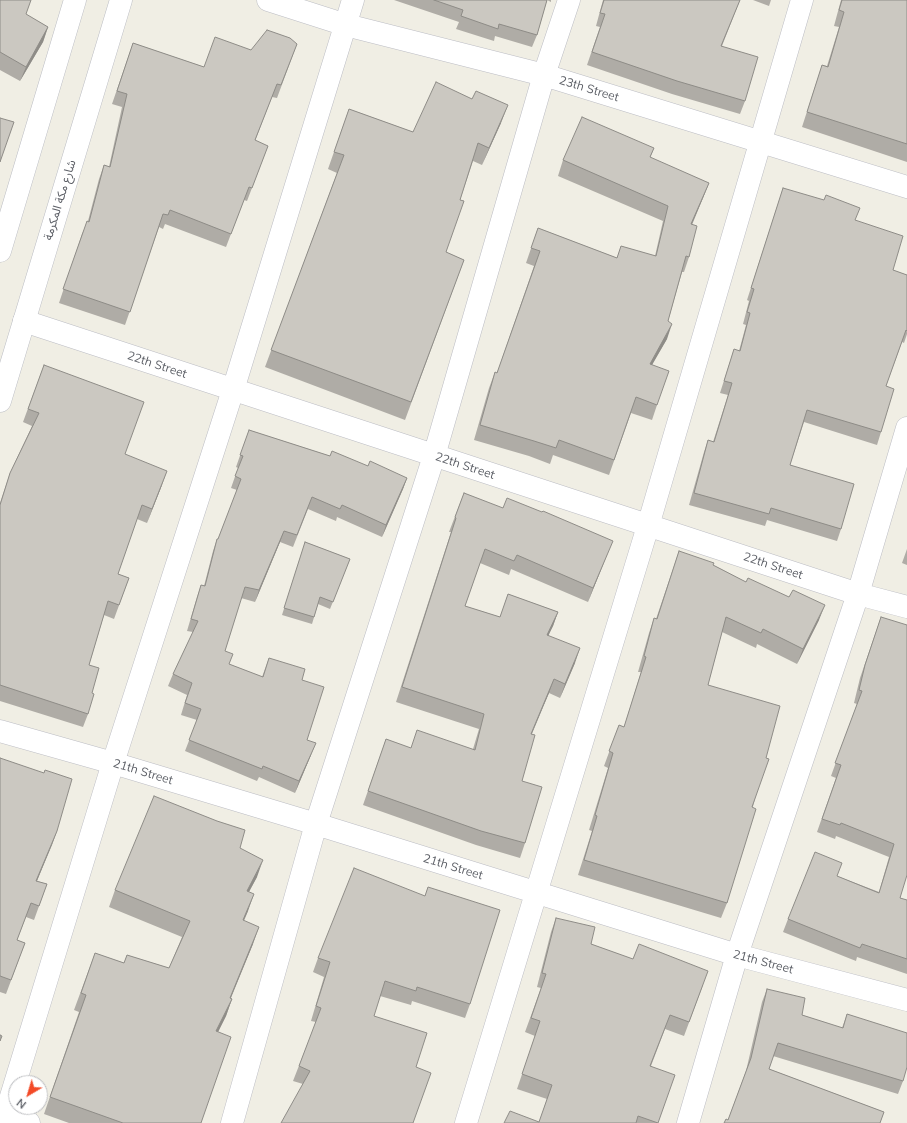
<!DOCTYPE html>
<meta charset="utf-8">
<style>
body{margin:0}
#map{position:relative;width:907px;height:1123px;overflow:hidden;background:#f0eee4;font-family:Mulish,sans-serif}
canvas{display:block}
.north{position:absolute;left:8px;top:1075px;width:40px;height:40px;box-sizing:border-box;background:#fff;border:1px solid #bebfc2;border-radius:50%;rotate:218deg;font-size:11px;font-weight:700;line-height:16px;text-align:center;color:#5c5f66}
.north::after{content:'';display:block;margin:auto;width:14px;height:18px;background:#f34a27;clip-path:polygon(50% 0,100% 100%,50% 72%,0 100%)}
</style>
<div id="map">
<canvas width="907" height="1123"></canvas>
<div class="north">N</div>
</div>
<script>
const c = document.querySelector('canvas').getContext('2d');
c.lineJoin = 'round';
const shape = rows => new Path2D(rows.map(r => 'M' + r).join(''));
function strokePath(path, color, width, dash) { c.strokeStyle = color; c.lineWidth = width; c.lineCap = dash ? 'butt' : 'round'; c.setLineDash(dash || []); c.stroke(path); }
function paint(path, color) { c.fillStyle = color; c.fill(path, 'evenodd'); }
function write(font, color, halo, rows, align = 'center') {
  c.font = font + ' Mulish,"Noto Sans Arabic",sans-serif'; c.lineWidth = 3; c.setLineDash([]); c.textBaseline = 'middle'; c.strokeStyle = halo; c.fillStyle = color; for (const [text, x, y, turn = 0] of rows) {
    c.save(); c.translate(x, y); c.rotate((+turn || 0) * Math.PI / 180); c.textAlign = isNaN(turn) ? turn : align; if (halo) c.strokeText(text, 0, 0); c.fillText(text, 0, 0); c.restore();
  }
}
const minor = shape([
 [268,0,346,25,544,75,907,187],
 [24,321,858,594,907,607],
 [0,731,113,763,316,824,737,955,907,1000],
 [5,1116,113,763,233,390,353,0],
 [232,1123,316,824,434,456,544,75,569,0],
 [466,1123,648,526,802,0],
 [688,1123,737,955,858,594,907,428]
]);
const tertiary = shape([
 [0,1114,29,1123]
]);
const secondary = shape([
 [0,251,75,0],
 [0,401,121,0]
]);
const wall = shape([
 [0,0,48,27,43,42,20,81,0,70],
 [394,0,551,0,551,2,547,0,537,35,532,47,495,36,494,41,456,29,459,22],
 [603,0,740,0,722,46,745,101,740,114,672,94,587,65,600,27,596,26],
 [753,0,771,0,769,6],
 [841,0,907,0,907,162,802,127,822,65,827,66,839,27,834,26],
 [133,43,204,67,251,50,297,44,277,98,272,97,255,141,268,146,247,201,244,200,226,247,165,224,163,229,159,227,125,325,59,303,82,234,88,221,99,179,104,165,109,167,122,107,112,104],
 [472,99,501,123,482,165,473,161,460,200,446,252,464,260,405,420,265,367,337,173,328,169,349,109,413,132],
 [654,148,650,158,709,183,703,198,692,225,689,257,684,272,682,272,668,321,667,339,652,364,657,405,652,420,631,413,609,475,553,455,550,464,529,456,474,440,489,388,495,372,497,373,534,266,526,263,538,228,617,258,621,246,655,256,663,221,558,176,563,160],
 [783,188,855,220,893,270,907,275,907,334,904,343,902,342,886,386,881,432,877,445,804,422,790,465,841,529,837,541,767,520,765,526,689,505,704,452,708,440,713,442,728,395,720,393,734,349,739,351,746,325,743,324,749,301,747,300],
 [44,365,125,454,162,485,147,523,137,519,118,574,129,578,114,619,104,615,89,665,92,693,88,714,83,727,0,701,0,503,10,473,32,426,23,422],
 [249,430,330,456,368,466,407,478,403,489,382,537,337,517,336,521,308,509,293,547,280,542,255,602,241,598,225,651,229,664,262,677,269,658,302,680,307,740,311,755,295,793,259,777,257,781,185,751,197,720,181,715,187,695,168,686,173,674,193,632,187,631,197,597,201,585,204,586,213,551,217,539,218,539,237,490,231,488,238,468,236,467],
 [464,493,607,555,588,602,511,569,509,575,480,563,465,606,500,617,508,594,558,612,553,626,548,635,575,663,560,698,549,693,531,734,522,781,525,843,520,858,476,845,363,805,386,739,410,748,473,749,479,729,396,702,451,532,449,532],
 [305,542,350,559,330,609,318,604,312,624,282,615],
 [907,549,907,565,902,563],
 [679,551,713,565,819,620,797,664,757,644,756,648,722,632,708,685,766,758,727,903,721,918,578,875,592,831,589,830,608,768,604,766,619,725,624,727,641,672,638,672,649,633,654,618,656,619],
 [881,617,900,898,907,900,907,974,857,957,856,961,783,932,788,919,837,876,879,892,889,857,836,836,835,839,817,832,836,778,831,776,857,704,854,703,860,678],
 [0,758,57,831,37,881,47,884,34,920,26,917,17,940,25,943,6,994,0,992],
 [240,848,257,877,249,892,248,911,244,921,253,944,231,998,232,999,226,1016,218,1032,201,1123,69,1123,44,1114,79,1012,74,1010,95,953,124,963,127,955,169,968,182,937,109,907,115,890],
 [428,887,470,1004,465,1018,412,1001,411,1005,380,996,303,1084,293,1081,316,1022,311,1021,324,977,313,972,318,958,425,896],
 [556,918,591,944,703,985,684,1036,665,1029,651,1066,658,1123,504,1123,539,1122,547,1099,517,1089,535,1036,525,1032,541,988,537,987,551,932],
 [767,989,802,1015,842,1028,847,1014,903,1081,898,1094,773,1056,769,1069,884,1112,880,1123,724,1123,728,1120,746,1071,762,1002]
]);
const shadedWall = shape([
 [48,27,43,42,20,81,26,67],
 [508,105,501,123,482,165,489,148],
 [709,183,703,198,685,240,691,224],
 [672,324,667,339,644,379,650,364],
 [167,471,162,485,147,523,152,509],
 [407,478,403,489,382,537,386,525],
 [284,531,280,542,255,602,259,590],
 [613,541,607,555,588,602,593,588],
 [825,605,819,620,797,664,803,649],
 [558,612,553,626,542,649,547,635],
 [580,648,575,663,560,698,565,684],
 [554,679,549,693,526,748,531,734],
 [316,743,311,755,295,793,299,781],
 [57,831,52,845,31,895,36,881],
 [263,860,257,877,240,908,247,891],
 [254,894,248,911,236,937,243,920],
 [259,927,253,944,224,1014,230,998],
 [232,999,226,1016,210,1048,216,1031]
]);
const building = shape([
 [0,0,31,0,26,14,48,27,26,67,0,52,0,0],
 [434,0,547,0,537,35,499,24,498,29,461,16,463,10,434,0],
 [604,0,740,0,721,46,758,57,745,101,677,81,592,52,605,14,600,13,604,0],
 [842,0,907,0,907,144,807,112,822,65,828,67,844,12,839,10,842,0],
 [267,30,290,38,297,44,281,85,277,84,255,140,268,146,252,188,249,187,231,234,170,210,168,215,163,214,130,312,63,289,87,221,89,222,104,165,110,167,127,94,117,91,133,43,204,67,215,37,251,50,267,30],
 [436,82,472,99,476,91,508,105,489,148,478,143,460,200,464,201,446,252,464,260,411,402,271,350,344,155,334,152,349,109,413,132,436,82],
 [582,117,654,148,650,157,709,183,691,224,697,226,689,257,686,256,668,321,672,324,650,364,669,371,657,405,636,397,614,460,559,440,556,448,534,441,480,425,495,372,497,373,540,251,531,248,538,228,617,258,621,246,656,256,668,206,563,160,582,117],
 [0,118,14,122,0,162,0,118],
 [783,188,824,200,826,195,860,208,855,220,903,236,893,270,907,275,907,331,906,330,886,386,894,389,881,432,807,410,790,465,854,484,841,529,771,508,769,514,694,493,708,440,714,442,732,383,724,381,734,349,740,351,750,313,747,312,754,289,751,288,783,188],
 [44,365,144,402,125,454,167,471,152,509,142,505,118,574,129,578,119,605,108,601,89,665,99,668,92,693,94,694,88,714,0,685,0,505,10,473,39,413,28,409,44,365],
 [249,430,330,456,332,451,368,466,370,461,407,478,386,525,342,505,340,509,312,497,297,535,284,531,259,590,245,587,225,651,233,654,229,664,263,677,269,658,305,669,302,680,324,687,307,740,316,743,299,781,263,766,262,769,189,740,201,709,185,703,192,683,173,674,198,621,191,619,201,585,205,586,217,539,218,539,241,479,235,476,243,456,240,455,249,430],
 [464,493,503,508,507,498,542,512,543,511,613,541,593,588,517,555,514,561,485,549,465,606,500,617,508,594,558,612,547,635,580,648,565,684,554,679,531,734,535,735,522,781,542,787,525,843,481,831,368,791,386,739,411,748,417,730,475,750,484,714,402,687,456,518,455,517,464,493],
 [305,542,350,559,333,602,320,597,314,617,284,608,305,542],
 [679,551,714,563,713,565,746,582,748,578,789,597,793,590,825,605,803,649,763,629,761,633,726,617,708,685,780,706,766,758,769,759,752,807,756,809,727,903,584,860,597,816,595,815,613,753,609,751,619,725,624,727,646,657,644,656,654,618,657,619,679,551],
 [881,617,907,625,907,875,900,898,907,900,907,959,862,944,860,948,788,919,815,852,842,863,837,876,879,893,894,844,841,823,840,825,822,819,841,765,835,763,862,691,859,690,865,665,881,617],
 [0,758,44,773,45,770,72,779,57,831,36,881,47,884,39,906,31,903,17,940,25,943,11,980,0,976,0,758],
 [154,796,217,821,245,830,240,848,263,860,247,891,254,894,243,920,259,927,230,998,232,999,216,1031,231,1037,201,1123,123,1123,50,1097,86,995,81,993,95,953,124,963,127,955,169,968,190,921,115,890,154,796],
 [354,868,425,896,428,887,500,910,470,1004,417,987,416,991,385,981,374,1016,427,1033,416,1067,431,1073,413,1123,281,1123,310,1071,299,1066,321,1008,316,1006,330,962,318,958,354,868],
 [556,918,595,927,591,944,633,959,639,944,708,971,689,1022,670,1015,650,1066,675,1075,658,1123,638,1116,636,1123,504,1123,510,1111,539,1122,552,1085,522,1074,540,1021,531,1018,546,974,542,973,556,918],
 [767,989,805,998,802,1015,843,1028,847,1014,907,1033,907,1067,903,1081,778,1043,769,1069,884,1112,880,1123,724,1123,726,1119,728,1120,751,1058,767,989],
 [0,1035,2,1036,0,1041,0,1035]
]);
const streetNames = [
 ["23th Street",589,89,17],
 ["شارع مكة المكرمة",60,200,-73],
 ["22th Street",157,365,18],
 ["22th Street",465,466,18],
 ["22th Street",773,566,18],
 ["21th Street",143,772,17],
 ["21th Street",453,867,17],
 ["21th Street",763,962,15]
];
strokePath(minor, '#bcbdc4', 23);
strokePath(tertiary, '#bcbdc4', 23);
strokePath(secondary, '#babcc3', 23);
strokePath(minor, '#fff', 22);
strokePath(tertiary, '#fff', 22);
strokePath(secondary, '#fff', 22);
paint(wall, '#afaca6');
paint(shadedWall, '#8e8c87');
paint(building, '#cbc8c1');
strokePath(building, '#8e8c87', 1);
write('12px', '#5c5f66', '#fff', streetNames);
</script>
